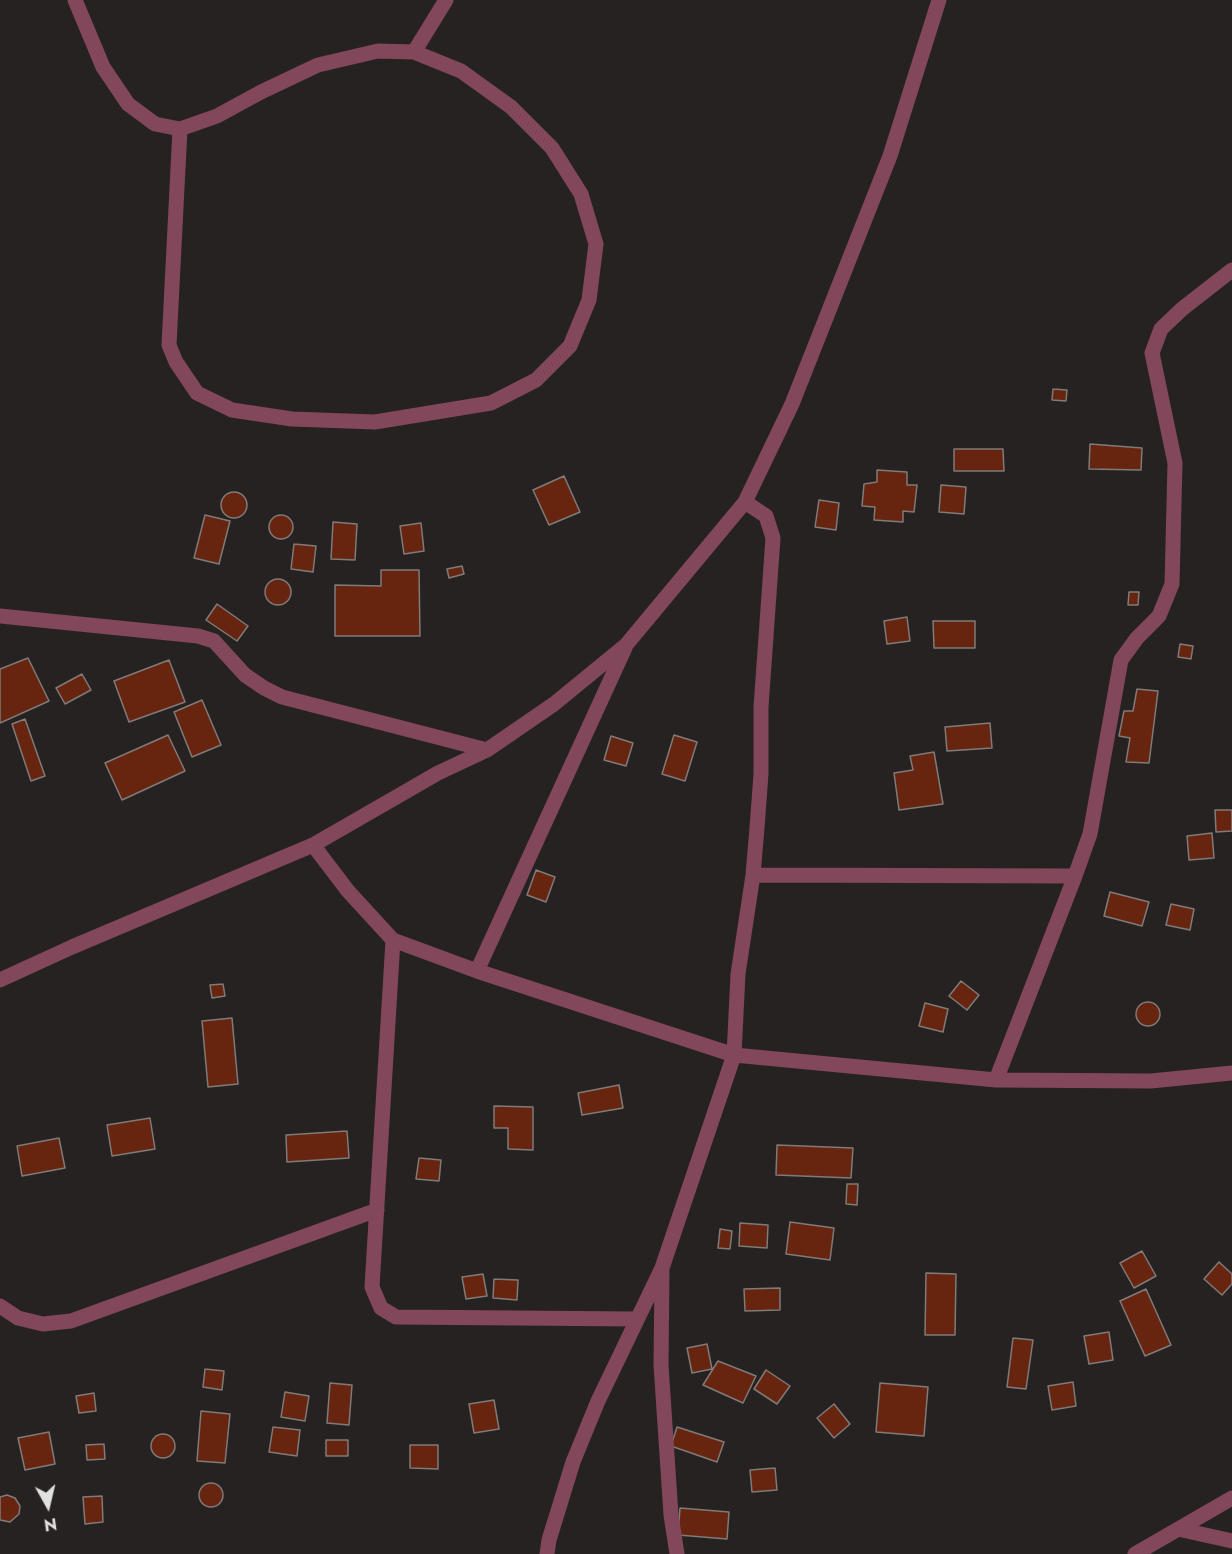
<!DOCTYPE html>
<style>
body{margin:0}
#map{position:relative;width:1232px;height:1554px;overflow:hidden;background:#252221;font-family:Jost,sans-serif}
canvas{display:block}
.north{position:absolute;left:18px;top:1476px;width:60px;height:60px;-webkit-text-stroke:4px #252221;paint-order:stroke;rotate:172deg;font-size:16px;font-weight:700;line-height:24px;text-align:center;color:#e3e0e0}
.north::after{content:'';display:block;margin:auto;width:21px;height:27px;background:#e3e0e0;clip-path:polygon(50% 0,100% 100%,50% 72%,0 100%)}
</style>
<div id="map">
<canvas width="1232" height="1554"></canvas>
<div class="north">N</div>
</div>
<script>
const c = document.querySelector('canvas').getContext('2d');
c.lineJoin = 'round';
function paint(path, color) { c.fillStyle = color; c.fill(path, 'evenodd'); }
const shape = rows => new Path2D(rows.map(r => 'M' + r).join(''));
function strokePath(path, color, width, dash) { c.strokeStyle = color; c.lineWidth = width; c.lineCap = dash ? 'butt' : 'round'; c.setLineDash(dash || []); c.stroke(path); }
const building = shape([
 [1053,389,1067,390,1066,401,1052,400,1053,389],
 [1090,444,1142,448,1141,470,1089,469,1090,444],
 [954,449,1003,449,1004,471,954,471,954,449],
 [877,470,907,472,907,485,917,485,914,512,903,511,903,522,874,520,875,507,862,506,864,484,877,482,877,470],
 [564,476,580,512,549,525,533,490,564,476],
 [941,485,966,487,964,514,939,512,941,485],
 '221 505a13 13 0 1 1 26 0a13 13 0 1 1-26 0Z',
 [819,500,839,503,836,530,815,527,819,500],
 [205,515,230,521,219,564,194,558,205,515],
 '269 527a12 12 0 1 1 24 0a12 12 0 1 1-24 0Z',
 [333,522,357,524,355,560,331,559,333,522],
 [421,523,424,551,404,554,400,526,421,523],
 [294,544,316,546,313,572,291,569,294,544],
 [462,566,464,574,449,578,447,569,462,566],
 [381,570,419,570,420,636,335,636,335,585,381,586,381,570],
 '265 592a13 13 0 1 1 26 0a13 13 0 1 1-26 0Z',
 [1129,592,1139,592,1138,605,1128,605,1129,592],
 [217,604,248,626,237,641,206,620,217,604],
 [907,617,910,641,887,644,884,621,907,617],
 [933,621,975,621,975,648,934,648,933,621],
 [1180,644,1193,646,1191,659,1178,657,1180,644],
 [28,658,49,701,0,723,0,669,28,658],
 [169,660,185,702,129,722,114,681,169,660],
 [82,674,91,690,65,704,56,688,82,674],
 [1137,689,1158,691,1149,763,1126,762,1130,738,1119,736,1124,711,1133,711,1137,689],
 [202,700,221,745,192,757,174,712,202,700],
 [25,719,45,776,31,781,12,724,25,719],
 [990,723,992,748,947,751,945,727,990,723],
 [168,735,185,771,122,800,105,763,168,735],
 [674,735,697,742,685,781,662,774,674,735],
 [611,736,633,743,626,766,604,760,611,736],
 [934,752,943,804,899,810,894,773,913,770,910,756,934,752],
 [1215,810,1232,810,1232,831,1216,832,1215,810],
 [1212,833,1214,858,1189,860,1187,836,1212,833],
 [536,870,555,877,546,902,527,895,536,870],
 [1110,892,1149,902,1142,926,1104,916,1110,892],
 [1171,904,1194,909,1190,930,1166,925,1171,904],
 [961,981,979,995,967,1010,949,996,961,981],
 [223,984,225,996,212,998,210,985,223,984],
 '1136 1014a12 12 0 1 1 24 0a12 12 0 1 1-24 0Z',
 [925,1003,948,1009,943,1032,919,1026,925,1003],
 [232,1018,238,1084,208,1087,202,1021,232,1018],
 [619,1085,623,1108,582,1115,578,1093,619,1085],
 [494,1106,533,1107,533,1150,508,1149,508,1128,494,1128,494,1106],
 [150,1118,155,1149,112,1156,107,1125,150,1118],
 [347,1131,349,1158,287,1162,286,1135,347,1131],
 [59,1138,65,1168,22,1176,17,1146,59,1138],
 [777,1145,853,1148,851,1178,776,1175,777,1145],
 [419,1158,441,1160,439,1181,416,1179,419,1158],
 [847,1184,858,1184,857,1205,846,1204,847,1184],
 [790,1222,834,1228,830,1260,786,1254,790,1222],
 [740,1223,768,1225,767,1248,739,1246,740,1223],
 [720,1229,732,1231,730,1249,718,1248,720,1229],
 [1142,1251,1156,1276,1134,1288,1120,1263,1142,1251],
 [1219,1262,1232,1274,1232,1284,1222,1295,1204,1279,1219,1262],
 [926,1273,956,1274,955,1335,925,1335,926,1273],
 [483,1274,487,1296,466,1299,462,1277,483,1274],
 [494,1279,518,1280,517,1300,493,1298,494,1279],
 [780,1288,780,1310,745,1311,744,1289,780,1288],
 [1146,1289,1171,1345,1145,1356,1120,1301,1146,1289],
 [1109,1332,1113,1360,1089,1364,1084,1336,1109,1332],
 [1013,1338,1033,1340,1026,1389,1007,1387,1013,1338],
 [707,1344,712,1369,692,1373,687,1348,707,1344],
 [718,1361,756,1376,743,1403,703,1385,718,1361],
 [205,1369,224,1371,222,1390,203,1387,205,1369],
 [766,1370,790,1386,777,1404,754,1389,766,1370],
 [1073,1382,1076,1406,1052,1410,1048,1386,1073,1382],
 [330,1383,352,1385,349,1425,327,1423,330,1383],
 [880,1383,928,1387,924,1436,876,1432,880,1383],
 [285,1392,309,1396,305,1421,281,1417,285,1392],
 [94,1393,96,1411,79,1413,76,1396,94,1393],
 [494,1400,499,1429,474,1433,469,1404,494,1400],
 [834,1404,850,1424,834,1438,817,1418,834,1404],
 [201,1411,230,1414,225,1463,197,1461,201,1411],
 [273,1427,300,1430,297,1456,269,1452,273,1427],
 [677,1427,724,1442,717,1462,671,1446,677,1427],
 [49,1432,55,1464,25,1470,18,1438,49,1432],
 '151 1446a12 12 0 1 1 24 0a12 12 0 1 1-24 0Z',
 [326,1440,348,1440,348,1456,326,1456,326,1440],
 [104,1444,105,1459,87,1460,86,1445,104,1444],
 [410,1445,438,1445,438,1469,410,1468,410,1445],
 [775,1468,777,1490,752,1492,750,1470,775,1468],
 '199 1495a12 12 0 1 1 24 0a12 12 0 1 1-24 0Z',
 [7,1495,15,1498,20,1506,19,1514,10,1522,0,1520,0,1497,7,1495],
 [102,1496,103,1522,85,1524,83,1497,102,1496],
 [680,1508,729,1512,727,1539,678,1535,680,1508]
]);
const minor = shape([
 [75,0,103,67,128,104,155,124,180,129,217,116,261,92,318,65,378,51,414,52,461,71,511,107,552,148,581,194,596,244,589,300,570,346,536,380,491,403,375,422,292,419,232,410,197,393,176,362,169,345,180,129],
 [414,52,446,0],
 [0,616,198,636,214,641,245,675,264,688,282,697,487,750],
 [625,648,477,971,734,1055,996,1080,1151,1081,1232,1073],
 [313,845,348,891,393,940,477,971],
 [753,875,1075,876],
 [393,940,372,1287,381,1308,396,1317,636,1319],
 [0,980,72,947,313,845,438,773,487,750,554,704,626,645,745,502,792,404,890,156,939,0],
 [996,1080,1075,876,1090,834,1121,660,1137,638,1159,616,1172,584,1175,463,1152,353,1161,329,1182,309,1232,270],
 [662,1271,661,1365,671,1515,677,1554],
 [0,1306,18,1318,43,1324,71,1321,377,1210],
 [1178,1529,1232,1541],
 [547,1554,549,1540,573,1462,598,1401,662,1268,734,1055,738,974,753,875,757,828,761,774,761,707,773,538,766,516,745,502],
 [1135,1554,1232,1498]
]);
paint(building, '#672510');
strokePath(building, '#7f7b7a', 1.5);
strokePath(minor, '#82475a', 15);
</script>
